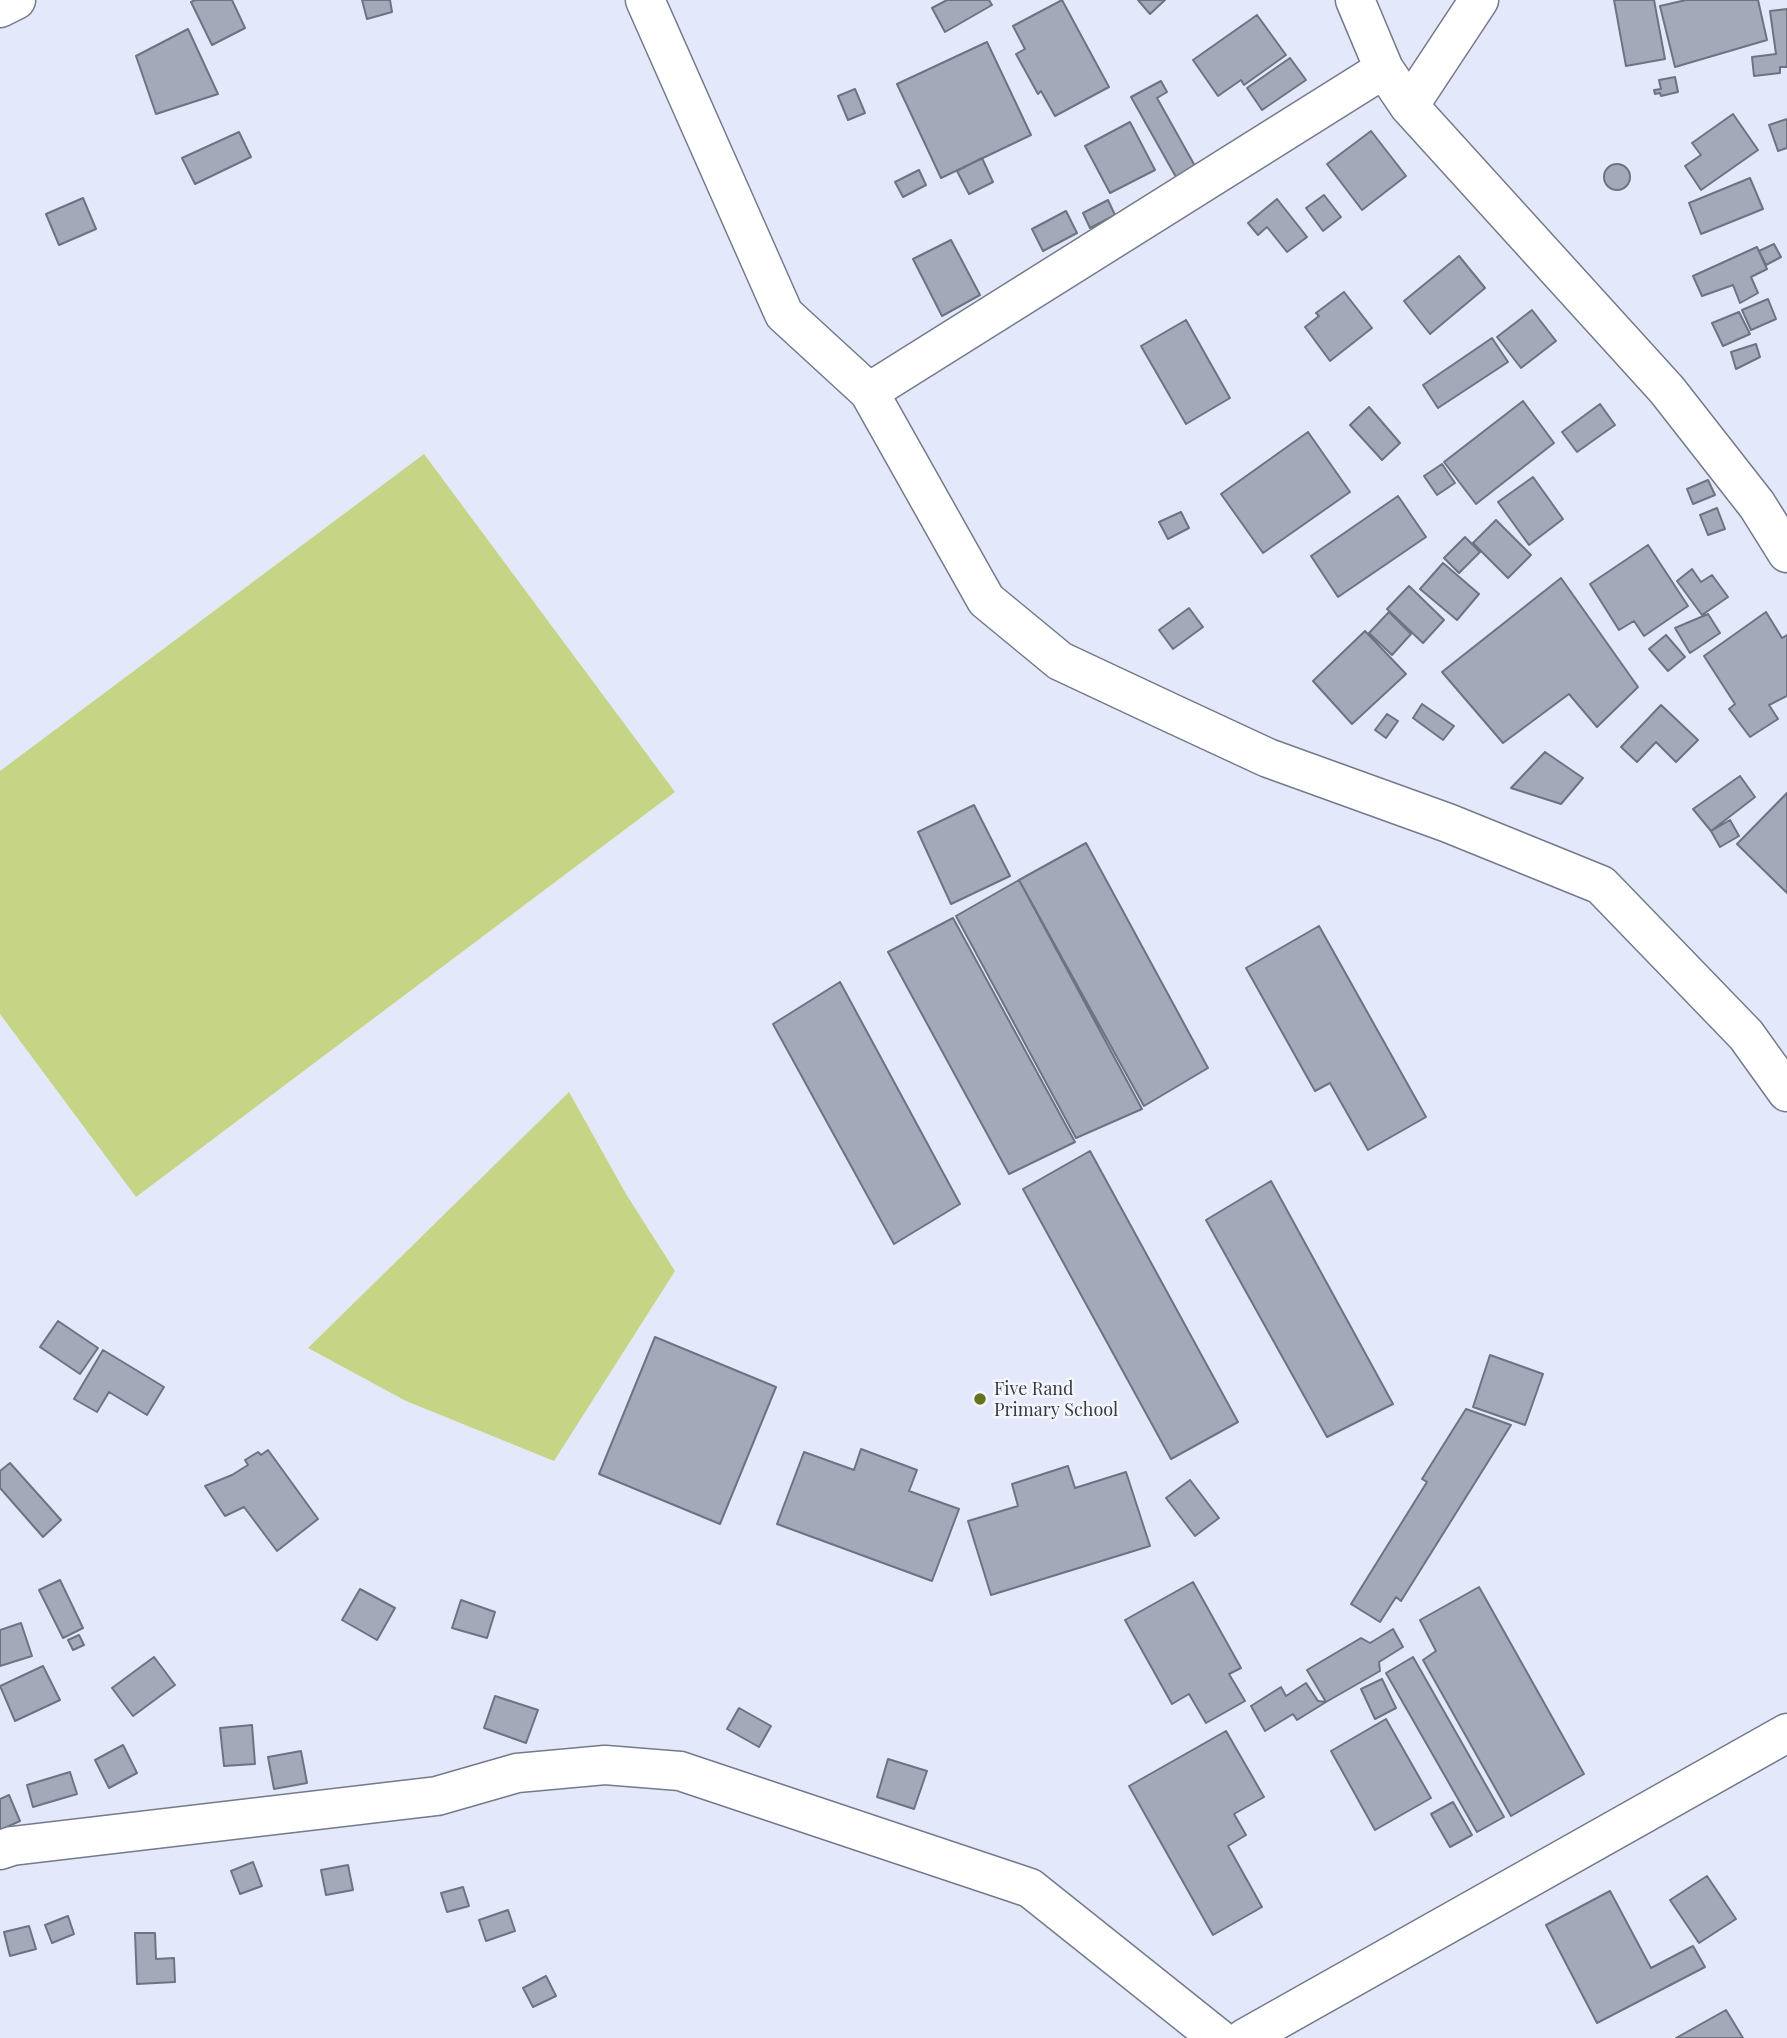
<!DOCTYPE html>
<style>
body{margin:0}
canvas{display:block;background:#e3e9fa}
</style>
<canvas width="1787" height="2038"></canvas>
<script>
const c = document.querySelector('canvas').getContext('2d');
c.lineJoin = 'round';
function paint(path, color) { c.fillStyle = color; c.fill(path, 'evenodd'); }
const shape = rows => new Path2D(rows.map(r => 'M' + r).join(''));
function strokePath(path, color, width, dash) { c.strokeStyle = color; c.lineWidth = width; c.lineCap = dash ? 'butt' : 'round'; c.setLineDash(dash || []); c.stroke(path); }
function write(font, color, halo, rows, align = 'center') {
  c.font = font + ' "Playfair Display",serif'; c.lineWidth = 5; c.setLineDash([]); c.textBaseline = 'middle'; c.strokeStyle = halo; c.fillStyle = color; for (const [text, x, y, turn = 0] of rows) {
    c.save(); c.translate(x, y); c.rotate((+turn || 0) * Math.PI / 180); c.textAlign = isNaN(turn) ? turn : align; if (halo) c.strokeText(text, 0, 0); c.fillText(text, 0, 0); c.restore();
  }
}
const green = shape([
 [424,454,675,792,136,1197,0,1014,0,771],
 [569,1092,626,1194,675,1271,554,1461,406,1401,308,1348]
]);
const building = shape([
 [195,0,232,0,245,28,212,45,191,2,195,0],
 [362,0,390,0,392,12,367,19,362,0],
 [947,0,989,0,992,5,945,32,932,8,947,0],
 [1062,0,1109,87,1055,116,1041,91,1038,94,1016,54,1025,49,1013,26,1062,0],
 [1138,0,1165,0,1150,14,1138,0],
 [1614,0,1654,0,1665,59,1626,66,1614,0],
 [1686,0,1758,0,1767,40,1675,67,1660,6,1686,0],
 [1787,9,1787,67,1780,67,1780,73,1754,76,1752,57,1776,54,1770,11,1787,9],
 [1257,15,1286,55,1244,85,1241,80,1218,96,1193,60,1257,15],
 [188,29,218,94,156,114,136,56,188,29],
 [987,42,1031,135,941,178,897,84,987,42],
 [1290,58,1306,80,1262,110,1247,88,1290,58],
 [1675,77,1678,92,1661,96,1660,93,1655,94,1654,90,1661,89,1659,80,1675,77],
 [1161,81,1167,92,1157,98,1195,166,1176,177,1131,97,1161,81],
 [855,89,865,113,848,120,838,96,855,89],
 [1733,114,1758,150,1701,190,1685,166,1701,155,1692,143,1733,114],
 [1787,119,1787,148,1778,151,1769,125,1787,119],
 [1130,122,1155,170,1110,193,1085,146,1130,122],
 [1371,131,1406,176,1362,210,1327,164,1371,131],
 [239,132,251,157,195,184,182,158,239,132],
 [982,158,993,182,969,194,957,171,982,158],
 '1604 177a13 13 0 1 1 26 0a13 13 0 1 1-26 0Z',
 [919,170,926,185,903,197,895,182,919,170],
 [1750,178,1763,209,1701,234,1689,203,1750,178],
 [1324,195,1341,217,1323,231,1306,208,1324,195],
 [83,198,96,229,59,245,46,214,83,198],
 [1277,199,1307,237,1287,252,1267,227,1258,235,1248,223,1277,199],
 [1108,200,1115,215,1090,228,1083,213,1108,200],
 [1066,211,1077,233,1043,251,1032,229,1066,211],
 [951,240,980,295,942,316,913,259,951,240],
 [1774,244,1781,257,1766,265,1759,251,1774,244],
 [1757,247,1767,269,1751,277,1758,293,1740,303,1733,285,1702,296,1693,276,1757,247],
 [1459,256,1485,288,1430,334,1404,301,1459,256],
 [1344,292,1372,328,1330,361,1305,327,1319,316,1316,313,1344,292],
 [1768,299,1776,319,1751,330,1742,310,1768,299],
 [1532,310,1556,341,1521,368,1497,337,1532,310],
 [1739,312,1750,334,1723,346,1712,323,1739,312],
 [1186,320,1230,398,1186,424,1141,346,1186,320],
 [1492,338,1508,362,1438,408,1423,385,1492,338],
 [1756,344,1760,357,1736,369,1731,352,1756,344],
 [1523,401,1554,443,1476,504,1444,462,1523,401],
 [1600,404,1615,425,1577,452,1562,432,1600,404],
 [1369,407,1400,443,1382,460,1350,425,1369,407],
 [1308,432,1350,492,1263,553,1221,494,1308,432],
 [1442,464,1455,483,1437,495,1424,476,1442,464],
 [1533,477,1563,519,1529,545,1498,502,1533,477],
 [1708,480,1715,495,1693,504,1687,489,1708,480],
 [1398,496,1426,537,1338,597,1311,556,1398,496],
 [1717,508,1725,529,1708,535,1700,515,1717,508],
 [1181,512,1189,528,1168,539,1159,522,1181,512],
 [1496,520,1531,555,1508,578,1473,543,1496,520],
 [1465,537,1480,552,1459,573,1444,558,1465,537],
 [1648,545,1688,606,1644,636,1634,621,1619,630,1590,584,1648,545],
 [1443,563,1479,594,1457,620,1420,589,1443,563],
 [1692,569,1701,582,1712,575,1728,597,1702,615,1677,581,1692,569],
 [1561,578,1638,687,1597,727,1569,694,1503,743,1442,672,1561,578],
 [1409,586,1444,620,1423,643,1387,609,1409,586],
 [1189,608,1203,627,1173,649,1159,630,1189,608],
 [1389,612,1411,634,1392,655,1369,633,1389,612],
 [1766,612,1782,638,1787,635,1787,696,1769,705,1778,719,1750,737,1729,709,1735,704,1704,656,1766,612],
 [1708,614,1720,633,1690,653,1675,628,1708,614],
 [1365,631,1406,674,1352,724,1313,681,1365,631],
 [1666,635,1685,657,1668,671,1649,649,1666,635],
 [1422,704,1454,726,1443,740,1413,718,1422,704],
 [1661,705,1698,740,1676,762,1656,742,1637,762,1621,747,1661,705],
 [1387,714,1398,721,1386,738,1375,730,1387,714],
 [1545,752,1583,778,1561,804,1511,788,1545,752],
 [1740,776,1755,797,1711,831,1693,809,1740,776],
 [1787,793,1787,893,1737,844,1787,793],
 [974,805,1010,876,951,904,918,832,974,805],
 [1730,820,1739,836,1720,847,1711,831,1730,820],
 [1086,843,1208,1068,1144,1106,1019,880,1086,843],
 [1019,880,1142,1109,1076,1138,956,916,1019,880],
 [953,918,1075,1142,1009,1174,888,952,953,918],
 [1319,926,1426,1117,1368,1150,1330,1083,1315,1091,1246,968,1319,926],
 [840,982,960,1204,894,1244,773,1024,840,982],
 [1090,1151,1238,1422,1171,1459,1023,1189,1090,1151],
 [1271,1181,1393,1404,1327,1437,1206,1220,1271,1181],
 [58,1321,98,1348,80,1374,40,1347,58,1321],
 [655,1337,776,1387,720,1524,599,1474,655,1337],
 [103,1350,164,1387,147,1415,109,1392,97,1412,74,1399,103,1350],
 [1490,1355,1543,1374,1525,1425,1473,1407,1490,1355],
 [1466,1409,1511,1425,1401,1601,1396,1597,1380,1622,1351,1604,1427,1482,1422,1479,1466,1409],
 [861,1449,917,1470,909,1491,959,1509,932,1581,777,1524,804,1452,854,1470,861,1449],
 [268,1450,318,1519,277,1551,244,1507,225,1516,205,1486,232,1475,248,1465,245,1460,258,1452,261,1455,268,1450],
 [10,1463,61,1520,43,1537,0,1488,0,1471,10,1463],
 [1068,1466,1075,1488,1126,1472,1150,1546,991,1595,968,1521,1018,1506,1012,1484,1068,1466],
 [1190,1480,1219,1518,1195,1536,1166,1498,1190,1480],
 [60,1580,83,1628,63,1638,39,1590,60,1580],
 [1193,1582,1241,1668,1229,1674,1245,1701,1206,1723,1189,1694,1172,1704,1125,1620,1193,1582],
 [1479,1587,1584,1774,1511,1816,1423,1660,1436,1651,1420,1620,1479,1587],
 [360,1589,395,1608,377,1640,342,1620,360,1589],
 [461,1600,495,1612,487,1638,452,1628,461,1600],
 [21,1623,32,1656,0,1666,0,1630,21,1623],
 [1393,1629,1403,1647,1379,1662,1380,1671,1326,1702,1307,1670,1361,1638,1370,1643,1393,1629],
 [79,1635,84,1645,73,1650,68,1640,79,1635],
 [154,1657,175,1685,133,1716,112,1688,154,1657],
 [1413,1657,1504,1817,1477,1832,1386,1673,1413,1657],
 [43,1666,60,1700,15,1721,0,1686,43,1666],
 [1382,1679,1396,1708,1375,1719,1361,1689,1382,1679],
 [1306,1683,1318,1701,1326,1702,1297,1720,1293,1714,1265,1731,1251,1706,1281,1687,1286,1696,1306,1683],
 [495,1696,538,1710,526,1743,484,1728,495,1696],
 [739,1708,771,1726,759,1747,727,1729,739,1708],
 [1386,1719,1431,1798,1375,1830,1331,1751,1386,1719],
 [252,1725,255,1764,224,1766,220,1728,252,1725],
 [1226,1731,1264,1797,1234,1814,1246,1835,1228,1846,1262,1907,1213,1935,1129,1786,1226,1731],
 [123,1745,137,1773,109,1788,95,1760,123,1745],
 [301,1751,307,1783,274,1789,268,1757,301,1751],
 [888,1759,927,1771,914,1809,877,1797,888,1759],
 [70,1772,77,1794,33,1807,27,1785,70,1772],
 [9,1795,20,1821,0,1830,0,1799,9,1795],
 [1453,1802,1472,1835,1450,1847,1431,1814,1453,1802],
 [253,1862,262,1886,240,1894,231,1871,253,1862],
 [348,1865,353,1890,326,1895,321,1870,348,1865],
 [1707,1876,1736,1919,1699,1943,1670,1900,1707,1876],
 [463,1887,469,1906,447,1912,441,1893,463,1887],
 [1610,1891,1651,1968,1693,1946,1705,1967,1597,2023,1546,1925,1610,1891],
 [508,1910,515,1931,486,1941,479,1920,508,1910],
 [68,1916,74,1934,52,1943,45,1925,68,1916],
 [29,1926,36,1949,10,1956,4,1932,29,1926],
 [135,1933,155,1933,156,1959,174,1958,175,1982,137,1984,135,1933],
 [546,1976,556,1996,533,2007,523,1988,546,1976],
 [1726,2010,1743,2038,1676,2038,1726,2010]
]);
const minor = shape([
 [645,0,784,314,869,392,986,600,1060,661,1171,713,1268,758,1448,823,1601,885,1746,1035,1787,1092],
 [1355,0,1384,69,1409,106,1667,390,1757,505,1787,553],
 [0,8,16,0],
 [1409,106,1479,0],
 [869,392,1384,69],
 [0,1850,12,1846,437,1796,517,1773,605,1765,680,1771,1030,1888,1218,2038],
 [1245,2038,1787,1733]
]);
const markers = [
 [980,1399,7,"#66731e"]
];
const poiNames = [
 ["Five Rand",994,1389],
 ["Primary School",994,1410]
];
paint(green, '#c5d585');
paint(building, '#a4a9ba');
strokePath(building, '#6e7382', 2);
strokePath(minor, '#757a8a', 41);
strokePath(minor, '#fff', 38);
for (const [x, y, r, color] of markers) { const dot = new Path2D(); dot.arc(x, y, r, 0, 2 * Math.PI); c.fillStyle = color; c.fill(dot); strokePath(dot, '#f4f6fd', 2.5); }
write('18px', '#383a41', '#f4f6fd', poiNames, 'left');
</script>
